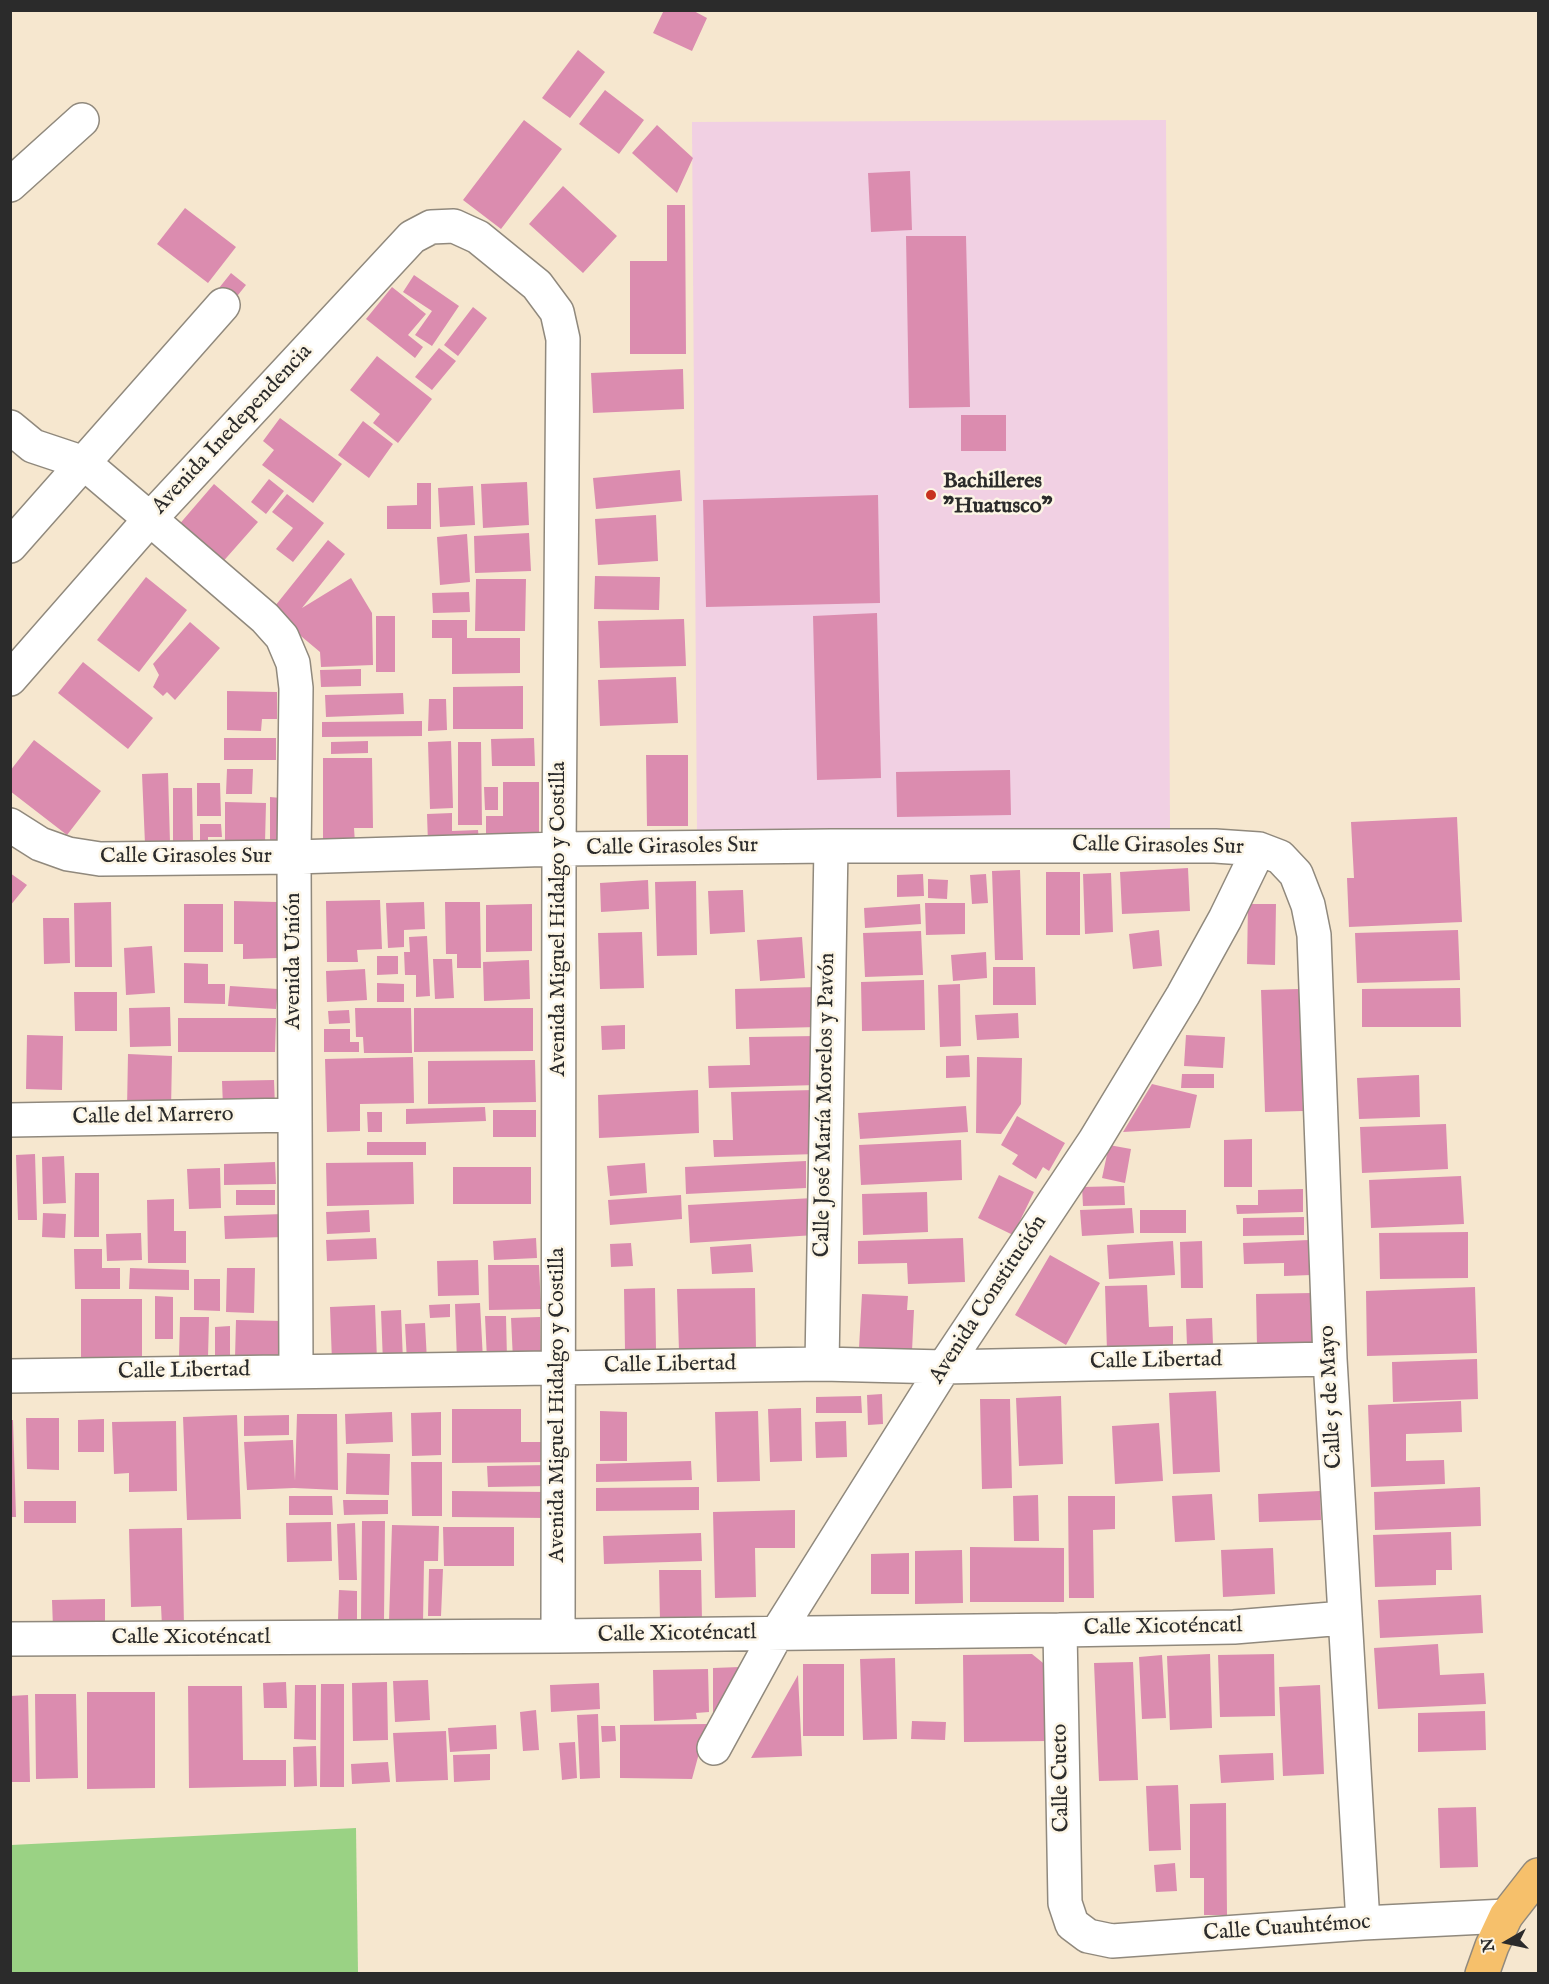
<!DOCTYPE html>
<meta charset="utf-8">
<style>
body{margin:0}
#map{position:relative;width:1549px;height:1984px;overflow:hidden;background:#f6e7cf;font-family:"IM FELL English",serif}
canvas{display:block}
.frame{position:absolute;inset:0;border:12px solid #2b2b2b;pointer-events:none}
.north{position:absolute;left:1477px;top:1912px;width:60px;height:60px;-webkit-text-stroke:4px #fcf5e5;paint-order:stroke;rotate:261deg;font-size:16px;font-weight:700;line-height:24px;text-align:center;color:#2b2b2b}
.north::after{content:'';display:block;margin:auto;width:21px;height:27px;background:#2b2b2b;clip-path:polygon(50% 0,100% 100%,50% 72%,0 100%)}
</style>
<div id="map">
<canvas width="1549" height="1984"></canvas>
<div class="frame"></div>
<div class="north">N</div>
</div>
<script>
const c = document.querySelector('canvas').getContext('2d');
c.lineJoin = 'round';
function paint(path, color) { c.fillStyle = color; c.fill(path, 'evenodd'); }
const shape = rows => new Path2D(rows.map(r => 'M' + r).join(''));
function strokePath(path, color, width, dash) { c.strokeStyle = color; c.lineWidth = width; c.lineCap = dash ? 'butt' : 'round'; c.setLineDash(dash || []); c.stroke(path); }
function write(font, color, halo, rows, align = 'center') {
  c.font = font + ' "IM FELL English",serif'; c.lineWidth = 5; c.setLineDash([]); c.textBaseline = 'middle'; c.strokeStyle = halo; c.fillStyle = color; for (const [text, x, y, turn = 0] of rows) {
    c.save(); c.translate(x, y); c.rotate((+turn || 0) * Math.PI / 180); c.textAlign = isNaN(turn) ? turn : align; if (halo) c.strokeText(text, 0, 0); c.fillText(text, 0, 0); c.restore();
  }
}
const built = shape([
 [1166,120,1170,831,697,833,692,122]
]);
const green = shape([
 [356,1828,358,1973,11,1973,11,1845]
]);
const building = shape([
 [664,10,692,10,707,18,692,51,653,33],
 [578,50,605,72,570,118,542,98],
 [605,90,644,120,619,154,579,124],
 [524,120,562,149,501,229,463,200],
 [657,125,693,158,677,193,632,153],
 [910,171,912,230,871,232,868,173],
 [563,186,617,236,583,273,529,224],
 [667,205,685,205,686,354,630,354,630,261,667,261],
 [185,208,236,247,208,283,157,244],
 [906,236,966,236,970,407,909,408],
 [231,273,246,285,230,305,215,293],
 [414,275,459,306,432,346,415,335,432,311,403,292],
 [392,287,426,314,408,335,423,347,415,358,366,319],
 [473,307,487,318,458,356,444,345],
 [439,348,456,361,432,390,415,377],
 [377,356,432,399,398,443,373,423,380,414,350,390],
 [683,369,684,409,593,413,591,373],
 [961,415,1006,415,1006,451,961,451],
 [280,418,342,464,313,503,262,465,274,450,263,441],
 [363,421,393,444,369,478,338,455],
 [680,470,682,501,596,509,593,478],
 [269,479,284,491,266,514,251,502],
 [527,482,529,525,483,528,481,484],
 [417,483,431,483,431,529,387,529,387,506,417,505],
 [214,484,258,522,220,565,177,527],
 [473,486,475,525,440,527,438,488],
 [287,494,324,523,293,562,276,549,293,528,272,512],
 [878,495,880,603,706,607,703,500],
 [656,515,658,561,598,565,595,519],
 [529,533,531,571,475,573,474,536],
 [467,534,470,582,440,585,437,537],
 [328,540,345,554,302,608,351,578,372,613,373,665,321,667,320,652,271,611],
 [595,576,660,577,659,610,594,609],
 [146,577,187,610,139,672,97,640],
 [476,579,526,579,525,631,475,631],
 [469,592,470,612,433,613,432,593],
 [877,613,881,778,817,780,813,616],
 [376,616,395,616,395,672,376,672],
 [684,619,686,666,600,668,598,621],
 [432,620,467,620,467,638,520,638,520,673,452,674,452,638,432,638],
 [190,622,220,648,175,700,167,692,163,696,153,687,159,675,153,664],
 [83,662,153,718,128,749,58,693],
 [361,669,361,686,321,687,320,670],
 [676,677,678,723,600,726,598,680],
 [523,686,523,729,453,729,453,687],
 [227,691,277,692,277,719,262,719,261,731,227,730],
 [403,693,404,714,326,717,325,695],
 [429,699,446,699,447,730,428,731],
 [422,721,422,736,322,737,322,722],
 [224,738,276,738,276,760,224,760],
 [534,738,535,766,492,766,491,739],
 [34,740,101,791,67,835,10,791,10,771],
 [368,741,368,753,331,754,331,742],
 [451,741,453,808,430,809,428,742],
 [458,742,481,742,482,825,458,825],
 [646,755,688,755,688,826,647,826],
 [323,758,372,758,373,828,354,828,355,843,323,843],
 [227,769,253,769,252,794,226,794],
 [1010,770,1011,815,897,817,896,772],
 [168,773,170,843,145,844,142,774],
 [503,782,539,782,539,841,486,841,486,816,503,816],
 [197,783,220,783,221,816,197,816],
 [484,787,498,787,498,810,485,810],
 [173,788,192,788,193,843,173,843],
 [270,797,281,798,281,844,270,844],
 [225,802,266,803,265,843,225,843],
 [452,813,452,831,478,830,479,841,428,843,427,814],
 [1457,817,1462,922,1349,927,1347,878,1354,878,1351,822],
 [200,824,221,824,222,837,208,837,208,846,200,847],
 [1188,868,1190,911,1122,914,1120,872],
 [1020,870,1023,960,995,960,992,871],
 [1046,872,1080,872,1080,935,1046,935],
 [10,873,27,885,10,906],
 [1111,873,1113,932,1085,934,1083,874],
 [923,874,924,896,897,897,897,875],
 [986,874,988,903,972,904,970,875],
 [928,879,948,880,947,899,928,898],
 [648,880,649,909,601,912,600,883],
 [696,881,697,955,657,956,655,882],
 [743,890,745,932,710,934,708,891],
 [380,900,382,949,357,950,358,962,327,962,326,901],
 [234,901,277,902,278,958,243,959,243,944,234,944],
 [111,902,112,967,75,967,74,903],
 [424,902,425,929,404,930,404,947,388,948,386,903],
 [445,902,480,902,481,968,457,968,457,954,446,954],
 [925,903,965,903,965,934,926,935],
 [184,904,223,904,223,952,184,952],
 [532,904,532,951,486,952,486,905],
 [920,904,921,924,865,928,864,908],
 [1248,904,1276,904,1275,965,1247,964],
 [43,918,69,918,70,963,44,964],
 [1159,930,1162,966,1133,969,1129,934],
 [1458,930,1460,980,1357,983,1355,933],
 [921,931,923,975,865,977,863,933],
 [642,932,644,988,600,989,598,933],
 [427,936,430,996,416,997,416,975,405,975,404,952,410,952,409,937],
 [802,937,805,978,760,981,757,940],
 [152,946,155,993,126,995,124,948],
 [986,952,987,978,953,981,951,955],
 [377,956,398,956,398,974,377,975],
 [433,959,452,959,454,998,435,999],
 [529,960,530,999,484,1001,483,962],
 [184,963,208,964,208,984,225,984,225,1004,184,1003],
 [993,967,1035,967,1036,1005,993,1005],
 [365,969,367,1000,327,1002,326,971],
 [924,980,925,1030,862,1031,861,982],
 [377,983,404,984,404,1002,377,1002],
 [960,984,961,1046,940,1047,938,985],
 [230,986,278,989,276,1009,228,1006],
 [818,987,818,1027,736,1029,735,989],
 [1460,988,1461,1027,1362,1027,1362,989],
 [1299,989,1303,1111,1265,1112,1261,990],
 [74,992,117,992,117,1031,75,1031],
 [170,1007,171,1046,130,1047,129,1008],
 [355,1008,411,1008,412,1053,364,1053,363,1037,356,1037],
 [414,1008,533,1008,533,1051,414,1052],
 [349,1010,350,1023,329,1024,328,1011],
 [1018,1013,1019,1038,977,1040,975,1015],
 [178,1018,276,1018,275,1052,178,1052],
 [625,1025,625,1049,602,1050,601,1026],
 [324,1029,350,1029,350,1042,359,1042,359,1052,324,1052],
 [27,1035,63,1036,62,1090,26,1089],
 [1186,1035,1225,1037,1223,1068,1184,1066],
 [816,1036,817,1085,709,1088,708,1066,750,1065,749,1037],
 [128,1054,172,1056,171,1110,127,1109],
 [969,1055,970,1077,946,1078,946,1056],
 [413,1057,414,1103,360,1104,360,1131,327,1132,325,1059],
 [977,1057,1022,1058,1021,1104,1001,1134,976,1133],
 [535,1060,536,1102,428,1104,428,1061],
 [1182,1074,1214,1074,1214,1088,1181,1088],
 [1419,1075,1420,1117,1359,1119,1357,1078],
 [274,1080,275,1107,223,1107,222,1081],
 [1152,1084,1197,1095,1190,1128,1123,1132],
 [698,1090,699,1133,599,1138,598,1095],
 [814,1090,817,1154,714,1157,713,1140,733,1140,731,1092],
 [966,1106,968,1132,860,1139,858,1113],
 [485,1107,486,1121,406,1124,406,1109],
 [493,1110,536,1110,536,1137,493,1137],
 [367,1112,382,1112,382,1132,368,1132],
 [1017,1116,1065,1143,1049,1171,1043,1167,1036,1179,1012,1164,1018,1155,1001,1145],
 [1446,1124,1448,1169,1362,1173,1360,1127],
 [1252,1139,1252,1187,1224,1187,1224,1140],
 [961,1140,962,1180,861,1185,859,1145],
 [367,1142,426,1142,426,1155,367,1155],
 [1109,1145,1131,1149,1125,1183,1102,1178],
 [35,1154,37,1220,18,1220,16,1155],
 [64,1156,66,1203,43,1204,42,1157],
 [806,1161,806,1188,686,1194,685,1167],
 [275,1162,276,1184,224,1185,224,1164],
 [413,1162,414,1204,327,1206,326,1163],
 [645,1163,647,1193,610,1196,607,1166],
 [453,1167,531,1167,531,1204,453,1204],
 [220,1168,221,1208,189,1209,187,1169],
 [75,1173,99,1173,99,1237,74,1237],
 [999,1175,1034,1192,1013,1235,978,1218],
 [1461,1176,1464,1224,1371,1228,1369,1180],
 [1124,1186,1125,1205,1083,1206,1082,1187],
 [1303,1189,1303,1212,1237,1214,1236,1205,1258,1205,1258,1190],
 [236,1190,275,1190,275,1205,236,1205],
 [927,1192,928,1232,863,1235,862,1194],
 [681,1195,682,1219,610,1225,608,1200],
 [813,1198,815,1235,690,1243,688,1205],
 [174,1199,174,1231,186,1231,186,1263,148,1263,147,1200],
 [1132,1208,1134,1233,1082,1236,1080,1210],
 [369,1210,370,1232,327,1234,326,1212],
 [1140,1210,1186,1210,1186,1233,1140,1233],
 [43,1213,66,1214,65,1238,42,1237],
 [283,1214,283,1237,225,1239,224,1216],
 [1304,1217,1304,1235,1243,1236,1243,1218],
 [1468,1232,1468,1278,1380,1279,1379,1233],
 [141,1233,142,1260,107,1261,106,1234],
 [376,1238,377,1259,327,1261,326,1240],
 [536,1238,537,1258,494,1260,493,1241],
 [963,1238,965,1282,908,1284,907,1263,858,1264,858,1241],
 [1309,1240,1311,1275,1284,1276,1284,1263,1244,1264,1243,1243],
 [1173,1241,1175,1275,1109,1279,1107,1245],
 [1202,1241,1203,1288,1181,1288,1180,1242],
 [631,1243,633,1266,611,1267,610,1244],
 [751,1244,753,1272,712,1274,710,1247],
 [74,1249,102,1249,102,1268,120,1268,120,1289,75,1289],
 [1050,1255,1100,1283,1066,1345,1015,1315],
 [478,1260,479,1295,438,1296,437,1261],
 [488,1265,539,1265,541,1309,489,1310],
 [130,1268,189,1270,189,1290,129,1289],
 [227,1268,255,1268,254,1313,226,1312],
 [194,1279,220,1279,220,1311,194,1310],
 [1147,1285,1149,1327,1173,1326,1173,1349,1107,1351,1105,1286],
 [1475,1287,1477,1353,1367,1356,1366,1291],
 [655,1288,656,1349,625,1350,624,1289],
 [755,1288,756,1349,679,1351,677,1289],
 [1312,1293,1314,1345,1257,1347,1256,1294],
 [862,1294,908,1296,907,1310,914,1310,912,1351,859,1348],
 [155,1296,173,1297,173,1339,155,1339],
 [81,1299,142,1299,142,1365,81,1365],
 [480,1303,483,1360,457,1361,455,1304],
 [450,1304,450,1317,430,1318,429,1305],
 [375,1305,377,1361,332,1362,330,1307],
 [401,1310,403,1362,383,1363,381,1311],
 [485,1316,506,1316,507,1359,487,1360],
 [180,1317,209,1317,208,1357,179,1357],
 [540,1317,541,1359,513,1360,511,1318],
 [1212,1318,1213,1345,1187,1346,1186,1319],
 [236,1320,284,1321,283,1360,235,1358],
 [425,1323,427,1361,407,1362,405,1324],
 [230,1326,230,1355,215,1356,215,1327],
 [1477,1359,1478,1399,1393,1402,1392,1362],
 [1216,1391,1220,1472,1173,1474,1169,1393],
 [882,1394,883,1424,868,1425,867,1395],
 [861,1396,862,1413,816,1413,816,1397],
 [1061,1396,1063,1464,1019,1466,1016,1398],
 [980,1399,1010,1399,1012,1488,982,1489],
 [1461,1401,1462,1432,1406,1434,1406,1461,1444,1460,1445,1484,1371,1487,1368,1405],
 [801,1408,802,1461,770,1462,768,1409],
 [452,1409,521,1409,521,1442,547,1442,547,1462,452,1463],
 [600,1411,627,1412,627,1461,600,1461],
 [758,1411,760,1481,717,1482,715,1412],
 [392,1412,393,1442,346,1444,345,1414],
 [441,1412,441,1455,412,1456,411,1413],
 [297,1414,337,1414,338,1490,294,1488,247,1490,244,1442,293,1440,295,1481],
 [237,1415,241,1519,187,1520,183,1417],
 [289,1415,289,1435,244,1436,244,1416],
 [26,1418,59,1418,59,1470,27,1469],
 [104,1419,104,1452,78,1452,78,1420],
 [10,1420,13,1420,16,1517,10,1517],
 [176,1421,177,1491,129,1492,129,1473,114,1474,112,1422],
 [846,1421,847,1457,816,1458,815,1422],
 [1159,1423,1163,1481,1115,1484,1112,1426],
 [347,1453,390,1454,389,1495,346,1494],
 [691,1461,692,1480,596,1482,596,1464],
 [411,1462,442,1462,442,1516,412,1516],
 [549,1465,549,1486,488,1487,487,1466],
 [699,1487,699,1510,596,1511,596,1488],
 [1480,1487,1481,1526,1375,1530,1374,1492],
 [452,1491,547,1492,547,1518,452,1517],
 [1320,1491,1321,1520,1259,1522,1258,1494],
 [1212,1494,1215,1540,1175,1542,1172,1496],
 [1038,1495,1039,1541,1014,1541,1013,1496],
 [289,1496,332,1496,333,1515,289,1515],
 [1068,1496,1115,1496,1115,1529,1093,1530,1094,1598,1069,1598],
 [343,1500,388,1500,388,1514,344,1515],
 [24,1501,76,1501,76,1523,24,1523],
 [795,1510,795,1548,755,1548,756,1597,715,1598,713,1512],
 [362,1521,385,1521,384,1620,361,1620],
 [331,1522,332,1561,287,1562,286,1523],
 [355,1523,357,1580,339,1580,337,1524],
 [392,1525,439,1526,438,1561,424,1561,423,1623,389,1622],
 [443,1527,514,1527,514,1566,444,1566],
 [182,1528,184,1626,162,1626,161,1606,131,1607,129,1529],
 [1451,1532,1452,1570,1436,1570,1436,1585,1375,1587,1373,1535],
 [701,1533,702,1561,604,1564,603,1536],
 [970,1547,1064,1548,1064,1602,970,1602],
 [1273,1548,1275,1594,1223,1597,1221,1550],
 [962,1550,963,1603,915,1604,915,1551],
 [909,1553,909,1594,871,1594,871,1554],
 [429,1569,443,1569,441,1616,428,1616],
 [659,1570,701,1570,702,1621,660,1621],
 [339,1590,357,1591,357,1622,338,1621],
 [1481,1595,1483,1633,1380,1638,1378,1600],
 [105,1599,105,1626,53,1628,52,1600],
 [1438,1644,1440,1675,1484,1673,1486,1704,1378,1709,1374,1648],
 [1032,1654,1048,1667,1048,1741,964,1742,963,1655],
 [1210,1654,1212,1728,1170,1730,1167,1656],
 [1274,1654,1275,1716,1220,1717,1218,1655],
 [1162,1655,1166,1718,1142,1719,1139,1657],
 [895,1658,897,1739,863,1740,860,1659],
 [1133,1662,1138,1780,1099,1781,1094,1663],
 [803,1664,844,1664,844,1736,803,1736],
 [740,1667,713,1714,713,1668],
 [708,1669,709,1712,696,1713,697,1719,654,1721,653,1670],
 [798,1675,802,1756,751,1758],
 [428,1680,430,1720,395,1722,393,1681],
 [286,1682,287,1708,264,1708,263,1683],
 [387,1682,388,1740,353,1741,352,1683],
 [599,1683,600,1709,551,1712,550,1685],
 [321,1684,344,1684,344,1787,320,1787],
 [295,1685,316,1685,316,1740,294,1739],
 [1320,1685,1324,1774,1283,1776,1279,1687],
 [188,1686,242,1686,243,1760,286,1760,286,1786,189,1788],
 [87,1692,155,1692,155,1788,87,1789],
 [35,1694,76,1694,78,1778,36,1779],
 [28,1695,30,1782,10,1782,10,1696],
 [536,1710,539,1750,523,1751,520,1712],
 [1485,1711,1486,1750,1418,1752,1418,1713],
 [598,1714,600,1778,580,1779,577,1715],
 [912,1721,946,1722,945,1740,911,1739],
 [707,1724,692,1779,620,1778,620,1725],
 [496,1725,497,1749,450,1752,448,1728],
 [601,1726,615,1726,616,1741,602,1742],
 [446,1731,448,1780,396,1782,393,1733],
 [575,1742,577,1778,562,1780,559,1743],
 [316,1746,317,1786,294,1787,293,1747],
 [1273,1753,1274,1780,1221,1783,1219,1755],
 [490,1754,490,1780,454,1782,453,1755],
 [388,1762,390,1782,352,1784,351,1764],
 [1178,1785,1181,1850,1149,1851,1146,1786],
 [1226,1803,1227,1915,1204,1915,1204,1878,1190,1878,1190,1804],
 [1476,1807,1478,1867,1440,1868,1438,1808],
 [1175,1863,1177,1891,1156,1892,1154,1865]
]);
const minor = shape([
 [10,185,82,120],
 [10,427,33,446,84,463,150,519,265,618,282,637,293,663,296,688,294,857,296,1370],
 [10,546,223,305],
 [10,679,150,519,412,237,431,227,454,226,478,237,537,285,557,312,563,339,559,849,558,1636],
 [10,825,40,844,68,854,100,859,294,857,559,849,831,846,1215,846,1259,849,1280,857,1296,874,1308,905,1314,935,1330,1359,1363,1923],
 [10,1120,295,1115],
 [822,1364,831,846],
 [10,1376,822,1364,944,1367,1330,1359],
 [1060,1630,1065,1903,1072,1924,1088,1936,1112,1941,1363,1923,1506,1916],
 [10,1639,558,1636,1060,1630,1234,1627,1344,1618],
 [714,1748,777,1633,944,1367,1094,1142,1183,995,1225,919,1259,849]
]);
const major = shape([
 [1482,1974,1492,1946,1506,1916,1538,1875]
]);
const markers = [
 [931,495,6,"#c8321e"]
];
const streetNames = [
 ["Avenida Inedependencia",233,430,-47],
 ["Calle Girasoles Sur",1158,847,1],
 ["Calle Girasoles Sur",672,848,-1],
 ["Calle Girasoles Sur",186,857],
 ["Avenida Miguel Hidalgo y Costilla",559,919,-90],
 ["Avenida Unión",294,961,-90],
 ["Calle José María Morelos y Pavón",826,1105,-89],
 ["Calle del Marrero",153,1117,-1],
 ["Avenida Constitución",989,1300,-57],
 ["Calle Libertad",1156,1362,-1],
 ["Calle Libertad",670,1366,-1],
 ["Calle Libertad",184,1372,-1],
 ["Calle 5 de Mayo",1332,1397,-93],
 ["Avenida Miguel Hidalgo y Costilla",558,1405,-90],
 ["Calle Xicoténcatl",1163,1628,-1],
 ["Calle Xicoténcatl",677,1635,-1],
 ["Calle Xicoténcatl",191,1638],
 ["Calle Cueto",1062,1778,-91],
 ["Calle Cuauhtémoc",1287,1929,-4]
];
const poiNames = [
 ["Bachilleres",943,482],
 ["\"Huatusco\"",943,507]
];
paint(built, '#f1d0e3');
paint(green, '#9ad284');
paint(building, '#db8caf');
strokePath(minor, '#90897d', 36);
strokePath(major, '#90897d', 36);
strokePath(minor, '#fff', 33);
strokePath(major, '#f6c06b', 33);
for (const [x, y, r, color] of markers) { const dot = new Path2D(); dot.arc(x, y, r, 0, 2 * Math.PI); c.fillStyle = color; c.fill(dot); strokePath(dot, '#fcf5e5', 2); }
write('22px', '#2b2b2b', '#fcf5e5', streetNames);
write('bold 22px', '#2b2b2b', '#fcf5e5', poiNames, 'left');
</script>
